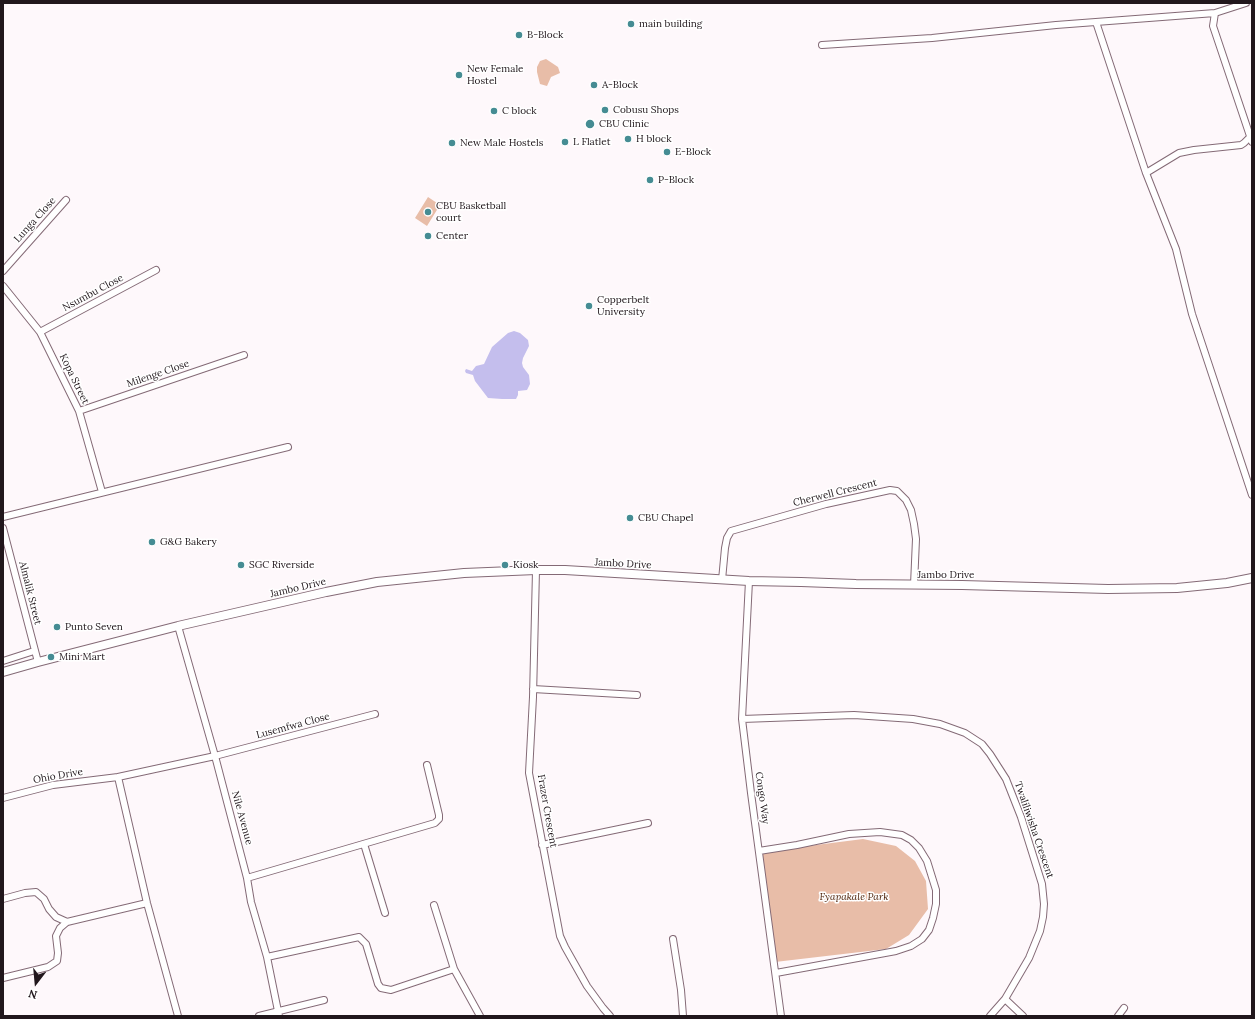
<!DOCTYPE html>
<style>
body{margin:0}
#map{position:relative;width:1255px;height:1019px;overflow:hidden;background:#fef8fb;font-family:Lora,serif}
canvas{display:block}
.frame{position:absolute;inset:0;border:4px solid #21171c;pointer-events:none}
.north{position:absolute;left:16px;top:963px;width:40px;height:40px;-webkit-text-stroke:3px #fff;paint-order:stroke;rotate:196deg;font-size:11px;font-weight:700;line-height:16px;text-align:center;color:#21171c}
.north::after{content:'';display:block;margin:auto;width:14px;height:18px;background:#21171c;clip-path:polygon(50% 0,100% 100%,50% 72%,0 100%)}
</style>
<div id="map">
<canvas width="1255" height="1019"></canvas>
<div class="frame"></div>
<div class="north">N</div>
</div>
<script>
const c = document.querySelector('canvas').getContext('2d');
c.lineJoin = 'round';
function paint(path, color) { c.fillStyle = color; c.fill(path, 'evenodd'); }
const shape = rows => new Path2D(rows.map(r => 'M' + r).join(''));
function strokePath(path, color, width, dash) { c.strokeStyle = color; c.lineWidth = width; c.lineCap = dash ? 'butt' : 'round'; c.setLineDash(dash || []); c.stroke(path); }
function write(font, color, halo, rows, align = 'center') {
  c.font = font + ' Lora,serif'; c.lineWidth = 3; c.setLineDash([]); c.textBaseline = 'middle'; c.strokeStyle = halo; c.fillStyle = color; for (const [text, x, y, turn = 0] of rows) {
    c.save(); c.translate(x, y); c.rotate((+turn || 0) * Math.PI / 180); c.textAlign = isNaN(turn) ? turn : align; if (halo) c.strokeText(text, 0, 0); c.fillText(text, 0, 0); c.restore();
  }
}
const green = shape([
 [546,59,558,67,560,73,551,77,547,86,540,84,537,72,537,67,540,61],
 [428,197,440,205,427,226,415,218],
 [863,839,896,846,915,861,926,881,928,909,909,935,886,949,775,962,761,852]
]);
const water = shape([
 [514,331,520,333,528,340,529,346,523,358,522,363,523,367,529,375,530,384,527,390,518,391,518,395,516,399,502,399,488,398,475,381,473,375,466,373,465,371,466,369,472,371,476,366,484,364,492,347,508,333]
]);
const minor = shape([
 [1215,13,1213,26,1252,142],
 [1096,22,1146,173,1176,249,1192,314,1252,495],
 [822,45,932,38,1056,25,1215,13,1246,3],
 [1146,173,1179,153,1194,150,1241,145,1244,143,1250,137],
 [3,271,66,200],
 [3,286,40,332,79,411,102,492],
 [40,332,156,270],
 [79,411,244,355],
 [3,517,288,447],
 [3,528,38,662],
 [536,570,533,697,529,773,560,936,565,947,587,986,603,1008,610,1016],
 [722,580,725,548,727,538,731,531,826,504,890,490,897,491,906,500,911,510,914,524,916,539,914,585],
 [749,581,742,719,751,793,781,1016],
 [178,626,215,756,247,878,251,902,267,957,279,1016],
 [3,661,34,651],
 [533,689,637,695],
 [742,719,854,715,913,719,940,724,965,733,982,744,990,754,1006,779,1021,817,1042,884,1044,904,1043,917,1040,931,1029,958,1005,999,990,1016],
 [118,777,147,903,178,1016],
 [3,798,53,785,118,777,215,756,375,714],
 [364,844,385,913],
 [542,845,648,823],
 [759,851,797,845,849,834,880,832,902,835,911,840,919,848,927,861,936,890,936,904,933,918,929,930,922,939,911,946,896,951,776,973],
 [247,878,435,823,439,819,439,815,427,765],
 [3,899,25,893,36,892,44,899,49,909,56,917,67,922],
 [434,905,454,969,480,1016],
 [673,939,681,990,683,1016],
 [267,957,359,937,366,944,378,984,381,988,391,990,454,969],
 [3,978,48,967,57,961,58,953,56,936,60,928,67,922,147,903],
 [1005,999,1023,1016],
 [259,1016,324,1000],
 [1118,1016,1124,1008]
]);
const secondary = shape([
 [3,672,38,662,178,626,326,592,377,582,464,573,536,570,565,570,749,581,801,582,856,584,962,585,1108,589,1177,588,1227,583,1252,578]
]);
const markers = [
 [631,24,4,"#458c93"],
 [519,35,4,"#458c93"],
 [459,75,4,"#458c93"],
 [594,85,4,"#458c93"],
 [605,110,4,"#458c93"],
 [494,111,4,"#458c93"],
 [590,124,5,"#458c93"],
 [628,139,4,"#458c93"],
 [565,142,4,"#458c93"],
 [452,143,4,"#458c93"],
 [667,152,4,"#458c93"],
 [650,180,4,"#458c93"],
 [428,212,4,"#458c93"],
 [428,236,4,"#458c93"],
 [589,306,4,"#458c93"],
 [630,518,4,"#458c93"],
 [152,542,4,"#458c93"],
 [241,565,4,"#458c93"],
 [505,565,4,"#458c93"],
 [57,627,4,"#458c93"],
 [51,657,4,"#458c93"]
];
const poiNames = [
 ["main building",639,24],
 ["B-Block",527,35],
 ["New Female",467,69],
 ["Hostel",467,81],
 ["A-Block",602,85],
 ["Cobusu Shops",613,110],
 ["C block",502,111],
 ["CBU Clinic",599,124],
 ["H block",636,139],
 ["L Flatlet",573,142],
 ["New Male Hostels",460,143],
 ["E-Block",675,152],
 ["P-Block",658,180],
 ["CBU Basketball",436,206],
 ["court",436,218],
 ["Center",436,236],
 ["Copperbelt",597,300],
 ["University",597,312],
 ["CBU Chapel",638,518],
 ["G&G Bakery",160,542],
 ["SGC Riverside",249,565],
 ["Kiosk",513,565],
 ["Punto Seven",65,627],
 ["Mini Mart",59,657]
];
const streetNames = [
 ["Lunga Close",35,220,-48],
 ["Nsumbu Close",93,293,-28],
 ["Milenge Close",158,374,-19],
 ["Kopa Street",74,379,64],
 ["Cherwell Crescent",835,493,-14],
 ["Jambo Drive",623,564,3],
 ["Jambo Drive",946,575],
 ["Jambo Drive",298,588,-13],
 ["Almalik Street",30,593,76],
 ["Lusemfwa Close",293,726,-15],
 ["Ohio Drive",58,776,-10],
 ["Congo Way",762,798,82],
 ["Frazer Crescent",547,811,80],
 ["Nile Avenue",242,818,75],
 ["Twaliliwisha Crescent",1034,830,71]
];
const parkNames = [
 ["Fyapakale Park",854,897]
];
paint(green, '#e8bda8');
paint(water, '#c4beed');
strokePath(minor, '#846a76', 8);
strokePath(secondary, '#846a76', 10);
strokePath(minor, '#fff', 6);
strokePath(secondary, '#fff', 8);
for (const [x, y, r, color] of markers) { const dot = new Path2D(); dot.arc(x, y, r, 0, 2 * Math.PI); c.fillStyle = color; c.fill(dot); strokePath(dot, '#fff', 1.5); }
write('10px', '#21171c', '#fff', poiNames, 'left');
write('10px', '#21171c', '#fff', streetNames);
write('italic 10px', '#4b1e04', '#fff', parkNames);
</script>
